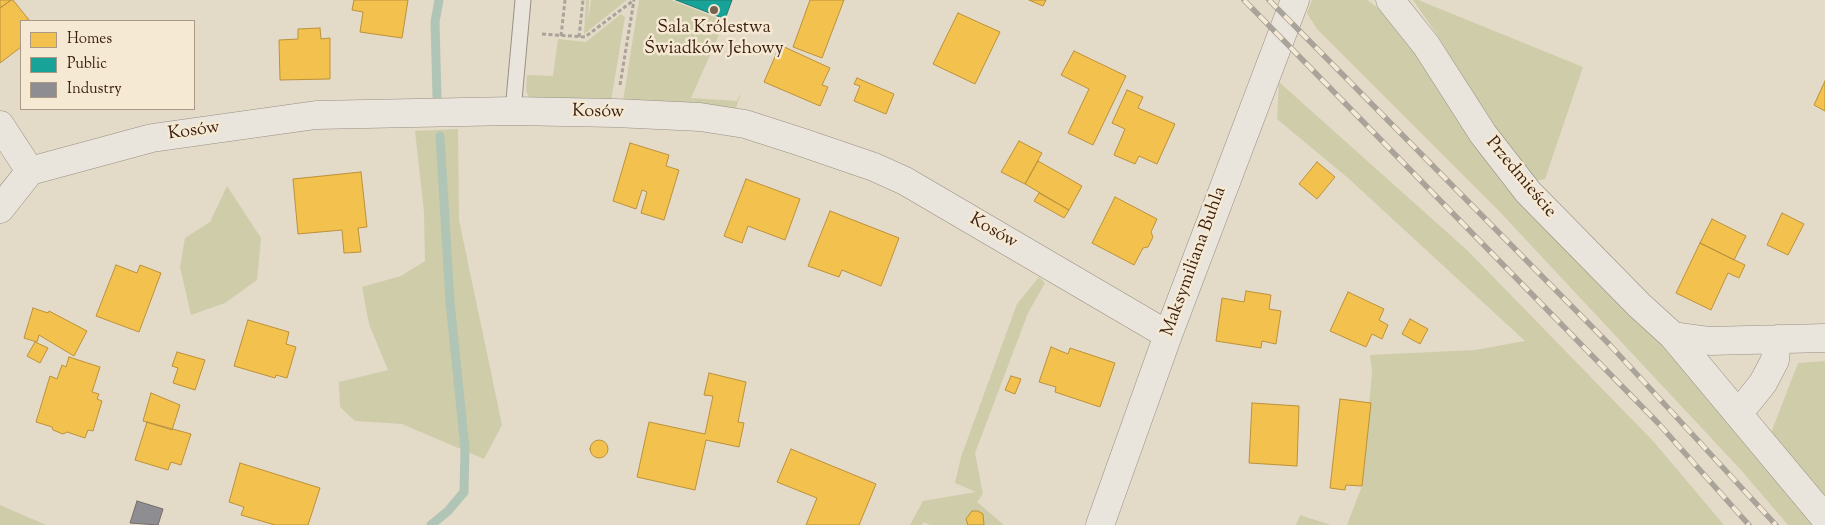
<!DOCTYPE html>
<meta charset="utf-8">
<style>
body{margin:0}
#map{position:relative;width:1825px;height:525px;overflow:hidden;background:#e4dac8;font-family:"Sorts Mill Goudy",serif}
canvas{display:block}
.legend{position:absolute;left:20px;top:20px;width:175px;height:90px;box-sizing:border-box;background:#f5e9d4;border:1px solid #ab9986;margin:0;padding:6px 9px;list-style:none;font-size:15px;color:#3c2010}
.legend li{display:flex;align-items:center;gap:10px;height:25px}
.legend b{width:25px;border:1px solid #ab9986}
</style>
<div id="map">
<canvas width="1825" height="525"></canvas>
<ul class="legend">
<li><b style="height:14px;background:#f2c14e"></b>Homes</li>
<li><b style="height:14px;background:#17a398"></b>Public</li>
<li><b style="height:14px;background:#8d8d92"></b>Industry</li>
</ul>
</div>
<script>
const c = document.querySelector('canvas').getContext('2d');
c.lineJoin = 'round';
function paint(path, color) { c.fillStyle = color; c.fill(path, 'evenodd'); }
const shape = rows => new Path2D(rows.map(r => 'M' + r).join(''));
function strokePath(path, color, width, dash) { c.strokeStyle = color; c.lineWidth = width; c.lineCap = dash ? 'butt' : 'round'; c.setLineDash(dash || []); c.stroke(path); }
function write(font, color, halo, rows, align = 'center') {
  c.font = font + ' "Sorts Mill Goudy",serif'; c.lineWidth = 5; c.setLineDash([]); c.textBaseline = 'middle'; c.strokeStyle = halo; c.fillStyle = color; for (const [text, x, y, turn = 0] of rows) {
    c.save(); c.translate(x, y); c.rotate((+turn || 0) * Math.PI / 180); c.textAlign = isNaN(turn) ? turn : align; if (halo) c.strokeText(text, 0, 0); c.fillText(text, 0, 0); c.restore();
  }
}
const green = shape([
 [586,0,589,0,588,20,591,0,627,0,584,34],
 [639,0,671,0,725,21,691,98,737,101,741,92,735,111,623,101],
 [1312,0,1367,0,1378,8,1421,54,1471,141,1599,280,1671,352,1819,525,1788,525,1741,470,1499,211,1317,29,1307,13],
 [1413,0,1418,0,1583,67,1545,179,1536,181,1490,122,1438,36],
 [621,14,625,17,611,101,531,100,526,91,527,75,553,76,558,39,586,42],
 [1279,82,1468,251,1653,441,1724,525,1347,525,1362,486,1372,372,1370,355,1475,350,1525,341,1348,178,1277,119],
 [458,129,459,220,502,425,484,459,402,424,355,421,340,407,339,382,388,370,369,324,362,287,401,276,425,261,424,212,415,131],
 [227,186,261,238,257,280,225,303,191,315,180,267,185,238,210,222],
 [1039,277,1045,283,1028,313,975,453,983,494,977,502,1004,525,930,525,924,522,922,525,910,525,923,501,976,492,955,483,961,457,1017,304],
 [1825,361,1825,502,1769,438,1798,363],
 [0,505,46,525,0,525],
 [1300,515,1331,525,1296,525]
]);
const homes = shape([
 [0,0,11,0,0,8,0,0],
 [11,0,13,0,29,20,21,21,21,47,0,63,0,8,11,0],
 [354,0,408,0,402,38,360,32,363,12,352,10,354,0],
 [810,0,844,0,822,58,793,47,810,0],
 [1029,0,1046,0,1043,6,1029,0],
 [958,13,1000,32,975,84,933,64,958,13],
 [320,28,321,39,330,38,330,79,280,80,279,40,298,39,298,29,320,28],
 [780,45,830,68,822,85,828,87,820,106,764,82,780,45],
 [1074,51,1126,76,1093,145,1068,133,1089,89,1061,75,1074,51],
 [857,78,894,94,886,114,854,101,860,86,854,84,857,78],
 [1825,81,1825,111,1814,105,1825,81],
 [1127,90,1143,97,1138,108,1175,124,1157,164,1139,156,1135,164,1114,155,1125,129,1112,123,1127,90],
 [1019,141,1042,153,1025,184,1001,172,1019,141],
 [630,143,669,155,666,166,679,170,664,220,641,213,647,192,642,190,636,209,613,201,630,143],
 [1038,161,1082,186,1069,210,1025,184,1038,161],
 [1317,162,1335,177,1317,199,1299,184,1317,162],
 [361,172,367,227,358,228,361,252,344,253,342,230,298,234,293,179,361,172],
 [746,179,800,199,785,240,748,226,742,243,724,236,746,179],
 [1039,193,1069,210,1064,218,1034,201,1039,193],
 [1115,197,1157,219,1151,232,1153,237,1148,247,1143,248,1134,265,1092,243,1115,197],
 [830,211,899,238,881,286,842,270,839,277,808,266,830,211],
 [1782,213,1804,224,1788,255,1767,245,1782,213],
 [1712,219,1746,236,1734,260,1700,243,1712,219],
 [1700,243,1745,265,1739,278,1728,273,1711,310,1676,293,1700,243],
 [116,265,137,273,140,265,161,273,139,332,96,316,116,265],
 [1246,291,1271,295,1269,309,1281,311,1276,344,1262,341,1261,348,1216,341,1222,298,1244,302,1246,291],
 [1348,292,1384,309,1379,320,1388,325,1382,339,1372,334,1366,347,1330,331,1348,292],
 [33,308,48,313,49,311,87,331,74,356,39,335,37,342,24,338,33,308],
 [1410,319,1428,329,1420,344,1402,334,1410,319],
 [248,320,289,332,286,344,296,347,287,378,276,375,275,378,234,366,248,320],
 [35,342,48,348,40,363,27,356,35,342],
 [1051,347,1068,354,1070,348,1115,363,1100,407,1055,392,1056,387,1039,382,1051,347],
 [177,352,205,360,195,390,173,383,178,368,172,366,177,352],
 [69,357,100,367,92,392,99,394,97,399,102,401,93,431,88,430,85,438,67,432,63,434,53,430,52,427,36,422,50,376,57,379,62,365,66,367,69,357],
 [709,373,746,382,738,422,744,423,739,447,706,440,695,490,637,477,649,422,705,434,713,396,704,395,709,373],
 [1011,376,1021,379,1015,394,1005,390,1011,376],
 [151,393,180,405,172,430,143,421,151,393],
 [1340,399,1371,403,1362,486,1346,485,1345,490,1330,488,1340,399],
 [1252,403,1299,406,1297,466,1249,463,1252,403],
 [147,422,191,434,181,465,171,462,168,470,135,460,147,422],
 '590 449a9 9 0 1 1 18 0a9 9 0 1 1-18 0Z',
 [791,449,876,484,859,525,806,525,817,498,777,482,791,449],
 [240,463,320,488,308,525,275,525,241,515,244,507,229,502,240,463],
 [972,511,978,511,983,514,984,525,968,525,966,519,972,511]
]);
const public = shape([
 [676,0,732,0,725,19,676,0]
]);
const industry = shape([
 [137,501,163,509,158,525,130,523,137,501]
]);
const stream = shape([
 [437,97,435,22,439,0],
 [431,525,448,511,464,492,465,448,450,302,440,136]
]);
const path = shape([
 [542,34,585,37,634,0],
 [561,36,565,0],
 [579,37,583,0],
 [620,85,634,0]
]);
const lane = shape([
 [513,111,523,0]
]);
const street = shape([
 [1390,0,1426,45,1483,134,1528,192,1639,305,1673,336,1710,341,1825,338],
 [0,125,30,171],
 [0,209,30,171,152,138,316,115,513,111,615,113,700,117,745,124,801,142,874,167,905,181,1168,335],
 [1673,336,1825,518],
 [1738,414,1763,383,1775,360,1777,339],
 [1100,525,1168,335,1295,0]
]);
const rail = shape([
 [1244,0,1658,423,1749,525],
 [1269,0,1609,344,1776,525]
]);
const markers = [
 [714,10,5,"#776150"]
];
const poiNames = [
 ["Sala Królestwa",714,29],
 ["Świadków Jehowy",714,50]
];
const streetNames = [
 ["Kosów",598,113,1],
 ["Kosów",194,132,-8],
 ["Przedmieście",1520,178,50],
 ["Kosów",993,232,30],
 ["Maksymiliana Buhla",1195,262,-70]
];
paint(green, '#cecca9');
paint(homes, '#f2c14e');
strokePath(homes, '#bb913b', 1);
paint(public, '#17a398');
strokePath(public, '#227c6f', 1);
paint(industry, '#8d8d92');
strokePath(industry, '#756c6b', 1);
strokePath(stream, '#b0c5b6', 9);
strokePath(lane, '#988f83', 17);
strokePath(street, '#988f83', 29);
strokePath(path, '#a9a39a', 3, [4, 2.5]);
strokePath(lane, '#e9e4dc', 15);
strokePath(street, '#e9e4dc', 28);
strokePath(rail, '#a9a39a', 5.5);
strokePath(rail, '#f5e9d4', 4, [11]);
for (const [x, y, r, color] of markers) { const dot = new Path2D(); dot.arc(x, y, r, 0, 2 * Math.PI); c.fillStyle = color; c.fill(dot); strokePath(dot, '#f5e9d4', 2); }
write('18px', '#3c2010', '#f5e9d4', poiNames);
write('18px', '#3c2010', '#f5e9d4', streetNames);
</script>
